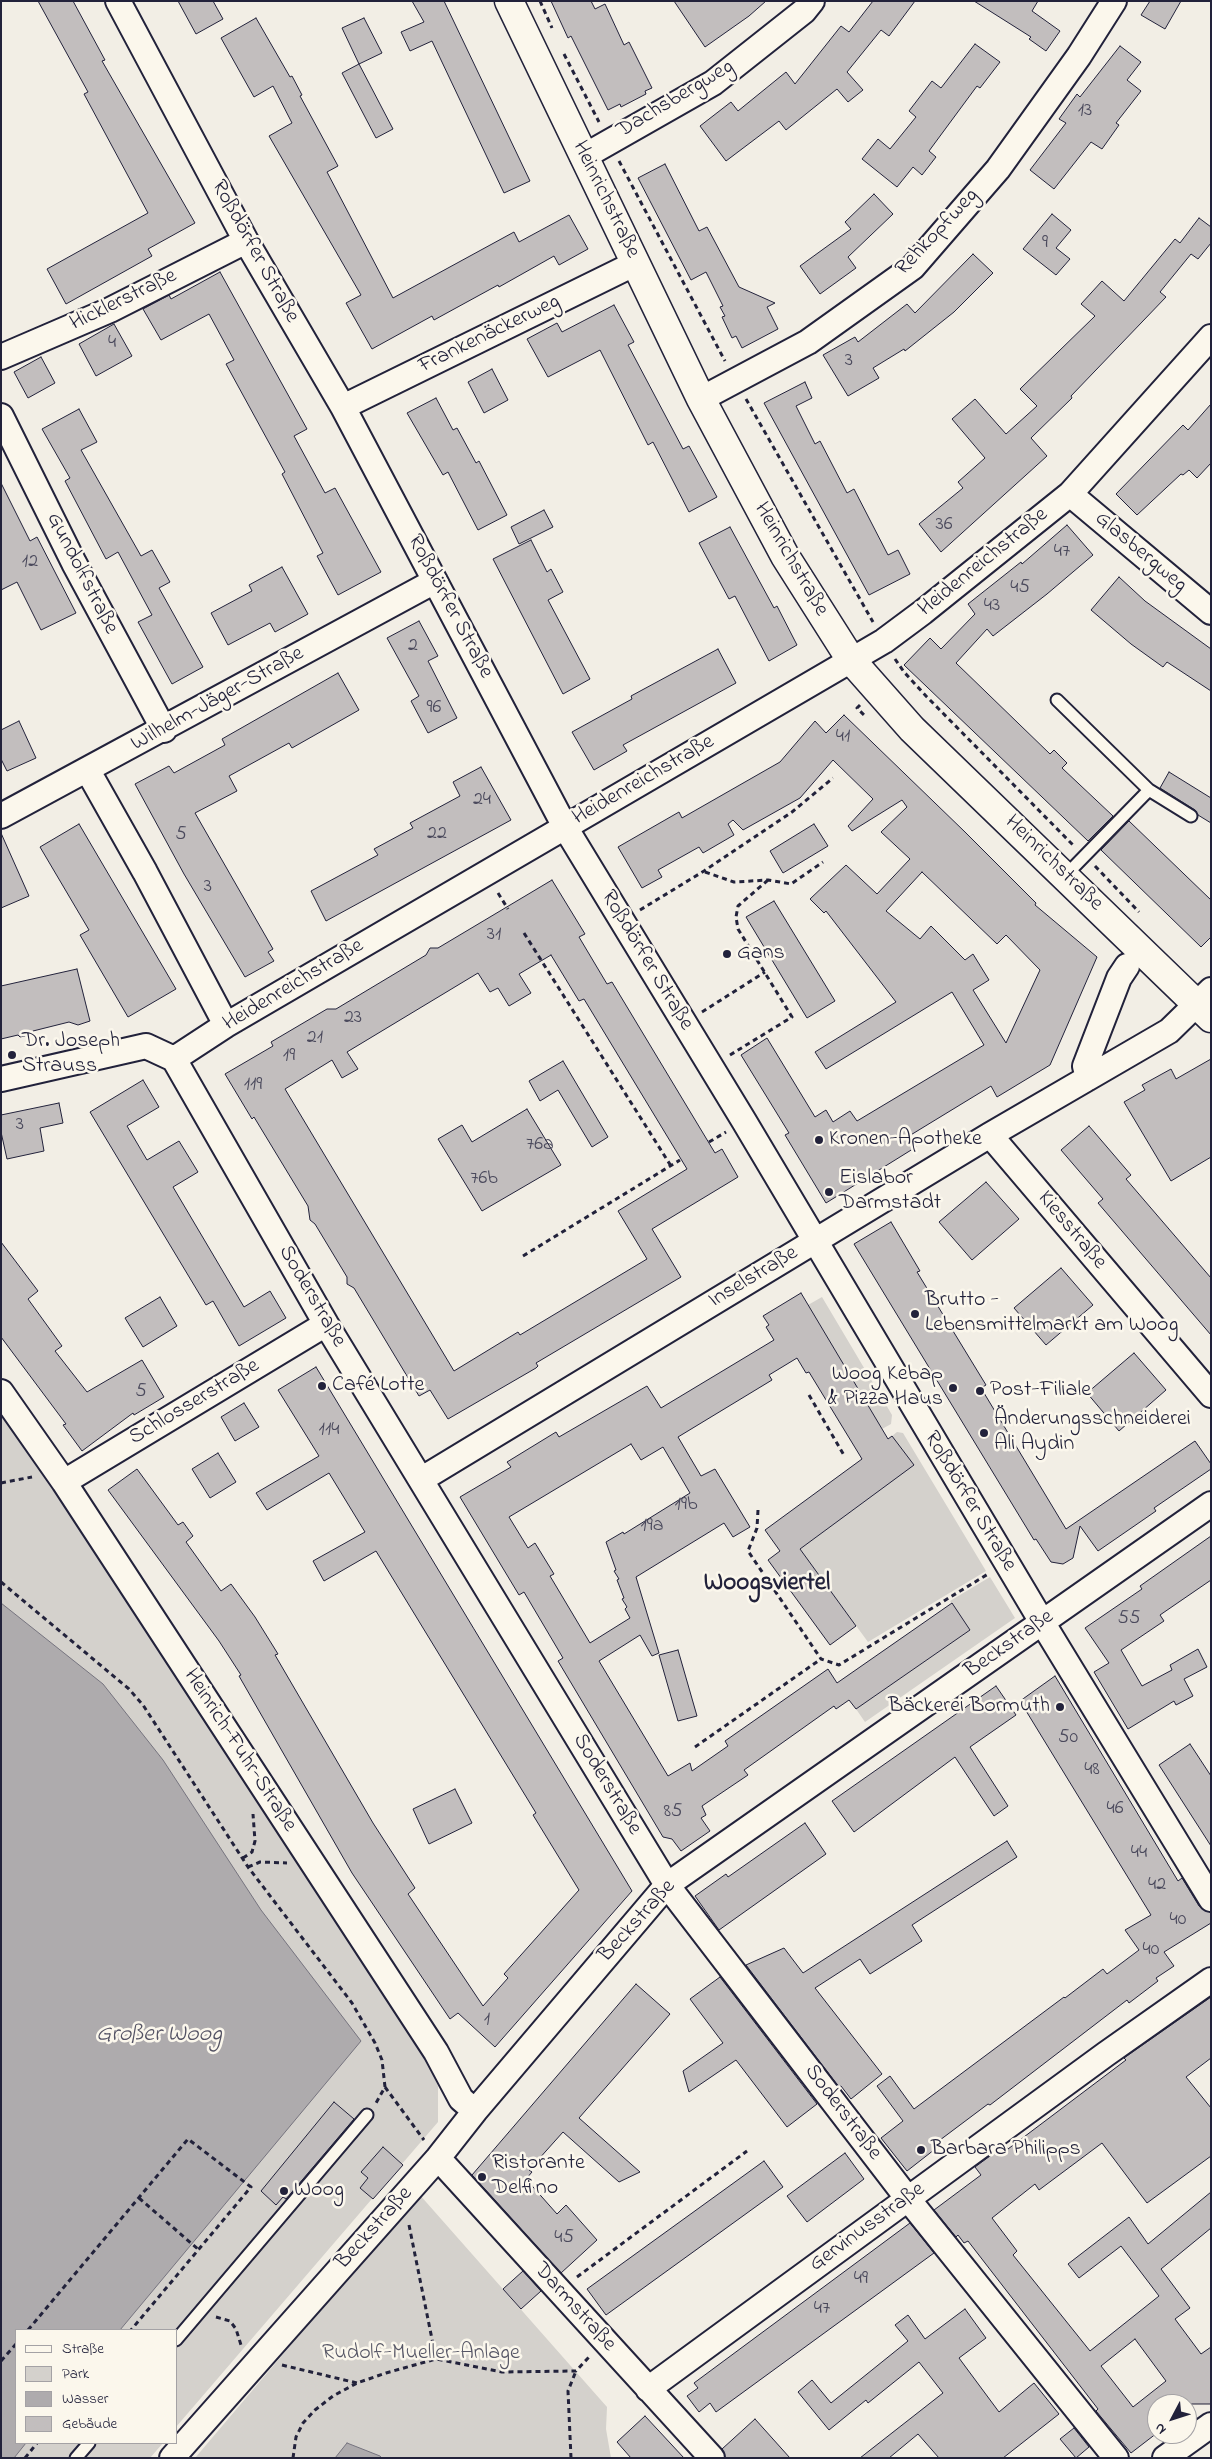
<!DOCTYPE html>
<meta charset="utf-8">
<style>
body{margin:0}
#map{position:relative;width:1212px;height:2459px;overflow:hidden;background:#f2eee5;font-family:"Indie Flower",sans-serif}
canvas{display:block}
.frame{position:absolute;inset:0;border:2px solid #22223b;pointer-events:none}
.legend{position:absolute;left:15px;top:2329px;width:162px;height:115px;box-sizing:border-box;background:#fbf7ec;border:1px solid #a4a2a5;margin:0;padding:6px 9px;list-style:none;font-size:15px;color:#22223b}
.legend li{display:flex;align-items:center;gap:10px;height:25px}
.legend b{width:25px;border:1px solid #a4a2a5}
.north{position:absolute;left:1147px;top:2394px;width:50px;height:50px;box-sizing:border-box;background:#fbf7ec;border:1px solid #a4a2a5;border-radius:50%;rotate:230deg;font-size:14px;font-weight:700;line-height:20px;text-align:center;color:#22223b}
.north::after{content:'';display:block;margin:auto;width:18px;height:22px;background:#22223b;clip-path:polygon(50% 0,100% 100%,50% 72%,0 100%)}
</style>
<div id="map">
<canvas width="1212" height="2459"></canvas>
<div class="frame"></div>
<ul class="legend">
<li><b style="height:6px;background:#fbf7ec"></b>Straße</li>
<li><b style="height:14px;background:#d4d1cc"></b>Park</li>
<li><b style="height:14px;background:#aeabad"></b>Wasser</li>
<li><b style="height:14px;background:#c2bebe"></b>Gebäude</li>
</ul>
<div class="north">N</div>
</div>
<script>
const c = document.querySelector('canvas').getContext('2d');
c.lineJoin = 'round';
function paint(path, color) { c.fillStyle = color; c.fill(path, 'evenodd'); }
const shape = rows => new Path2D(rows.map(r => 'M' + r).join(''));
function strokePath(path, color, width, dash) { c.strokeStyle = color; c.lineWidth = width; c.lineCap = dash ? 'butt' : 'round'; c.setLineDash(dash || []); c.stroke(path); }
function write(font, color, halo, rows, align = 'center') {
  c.font = font + ' "Indie Flower",sans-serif'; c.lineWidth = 5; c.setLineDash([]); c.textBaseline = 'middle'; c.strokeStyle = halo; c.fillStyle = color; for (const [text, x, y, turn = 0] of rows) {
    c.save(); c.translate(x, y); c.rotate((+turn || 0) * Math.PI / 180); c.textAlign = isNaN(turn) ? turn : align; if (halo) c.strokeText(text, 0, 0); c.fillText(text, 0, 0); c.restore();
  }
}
const green = shape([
 [822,1297,892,1415,891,1424,882,1429,808,1305],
 [1,1403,414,2031,438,2086,438,2122,176,2427,176,2330,16,2330,16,2443,163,2443,150,2458,1,2458],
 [897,1432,903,1433,986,1571,868,1642,800,1549,913,1465,892,1436],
 [990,1577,1015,1618,865,1722,856,1709,970,1630,950,1601],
 [419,2194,607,2407,606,2429,611,2458,195,2458]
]);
const water = shape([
 [1,1603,103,1684,163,1760,261,1910,361,2041,120,2330,16,2330,16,2443,26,2443,14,2458,1,2458,1,1603],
 [347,2443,380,2456,382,2458,335,2458,347,2443]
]);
const building = shape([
 [38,1,73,1,105,60,102,61,195,223,148,249,152,256,66,304,47,269,148,213,84,94,88,92,38,1],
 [178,1,213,1,223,19,196,34,178,1],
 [412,1,444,1,530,181,504,193,432,41,410,51,401,32,424,22,412,1],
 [551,1,591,1,595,9,605,4,624,45,629,42,652,88,645,91,646,94,621,107,620,104,608,110,571,36,568,38,551,1],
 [674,1,766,1,749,16,705,47,674,1],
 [873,1,915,1,889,36,881,30,847,72,863,90,848,102,837,89,786,130,779,121,726,161,700,126,731,102,738,111,786,72,795,84,841,26,849,32,873,1],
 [974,1,1038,1,1032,11,1060,31,1046,51,1029,39,1031,37,974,1],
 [1150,1,1181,1,1165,29,1141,15,1150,1],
 [256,18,290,77,292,76,302,95,300,96,338,166,327,172,393,298,514,232,519,242,569,215,588,249,559,265,554,256,499,287,498,285,434,320,432,316,372,349,346,303,361,295,269,136,292,123,273,86,254,97,221,38,256,18],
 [364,18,382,53,359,64,342,28,364,18],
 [975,44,1000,62,980,88,977,86,929,151,936,157,922,175,913,167,897,187,862,159,878,139,890,149,916,117,909,111,932,81,941,88,975,44],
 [1120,46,1141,62,1127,80,1141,91,1116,123,1119,125,1102,149,1091,142,1054,189,1030,170,1066,123,1059,119,1077,94,1080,97,1120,46],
 [359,64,393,129,376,138,342,73,359,64],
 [665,164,699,231,707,227,739,287,775,303,767,307,778,329,742,348,736,336,732,338,722,317,725,316,720,307,723,306,706,272,691,280,638,178,665,164],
 [874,194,893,214,848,257,856,268,820,294,800,266,851,229,845,222,874,194],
 [1052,214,1071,230,1056,248,1070,259,1056,275,1023,249,1052,214],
 [1199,218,1211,227,1211,243,1198,259,1191,254,1160,292,1166,297,1071,396,1072,398,1031,438,1047,456,941,552,919,524,963,488,958,482,985,458,952,419,975,399,1006,434,1037,406,1020,389,1095,316,1081,304,1102,281,1124,301,1175,239,1180,243,1199,218],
 [973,254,993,273,954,312,905,351,904,349,873,368,879,378,848,396,823,355,855,337,858,342,907,304,915,313,973,254],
 [220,272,307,429,294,436,325,493,335,488,381,572,338,595,317,556,323,553,282,474,285,472,226,364,234,360,209,314,161,340,143,309,169,295,171,299,220,272],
 [614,305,634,342,628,345,683,449,689,446,717,497,689,512,653,442,648,445,600,350,548,377,527,339,557,323,562,332,614,305],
 [114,324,132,356,96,376,79,344,114,324],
 [41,357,55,383,28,398,14,372,41,357],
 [492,369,508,400,484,413,468,382,492,369],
 [805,382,812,398,796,406,815,444,820,441,847,493,854,489,888,555,898,550,910,574,869,595,764,403,805,382],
 [436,398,453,430,457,428,476,463,479,461,507,515,478,530,448,472,443,475,407,413,436,398],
 [1211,404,1211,463,1197,478,1189,470,1183,475,1181,474,1137,515,1116,494,1183,425,1188,430,1211,404],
 [79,409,97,442,81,450,141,556,152,550,170,582,159,588,203,667,172,684,138,622,152,615,118,552,106,559,65,481,70,478,42,429,79,409],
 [1,483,30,541,37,537,76,613,41,630,17,582,1,590,1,483],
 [544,510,553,527,519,544,511,527,544,510],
 [1067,525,1093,555,1047,594,993,636,987,629,956,663,1050,754,1054,750,1067,763,1062,768,1113,816,1088,841,904,665,930,638,941,649,975,614,968,604,1021,562,1022,564,1067,525],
 [730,527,774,608,777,606,797,645,769,661,735,596,729,599,699,543,730,527],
 [531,540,547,572,551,569,563,592,548,600,590,679,563,694,493,559,531,540],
 [282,567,308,614,275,632,270,623,228,645,211,613,252,591,249,585,282,567],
 [1119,577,1145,601,1211,649,1211,691,1167,662,1163,667,1131,644,1091,610,1119,577],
 [419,621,438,656,428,661,457,718,428,733,411,701,419,696,387,638,419,621],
 [718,649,736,683,623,745,627,751,594,770,572,732,632,699,631,696,718,649],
 [338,673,359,710,292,748,289,743,229,776,237,791,195,813,273,949,268,952,274,961,245,977,184,874,135,784,169,766,174,773,225,745,222,739,338,673],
 [844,715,965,832,1036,903,1035,905,1097,957,1050,1065,997,1097,991,1086,909,1136,916,1147,826,1203,785,1135,789,1133,741,1055,767,1038,815,1117,826,1110,833,1122,850,1111,857,1121,984,1045,952,992,826,1069,815,1052,896,1002,826,911,824,913,810,899,846,865,877,894,910,859,881,832,907,807,902,800,852,831,848,826,873,799,833,760,800,798,743,830,733,820,728,824,734,835,703,853,699,847,658,870,662,877,642,888,618,847,679,812,682,818,780,762,815,721,826,733,844,715],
 [922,872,997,944,1006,935,1040,970,1006,1043,973,990,989,980,973,954,965,960,931,926,920,939,886,911,922,872],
 [19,721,36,758,7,771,1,759,1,730,19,721],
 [481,767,511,820,326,921,311,891,378,855,374,849,413,828,410,823,460,796,453,782,481,767],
 [1169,772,1211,798,1211,823,1198,815,1195,810,1160,788,1169,772],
 [1129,821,1211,900,1211,937,1201,947,1101,850,1129,821],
 [79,824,176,989,128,1017,80,935,89,930,40,847,79,824],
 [814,824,828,846,783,873,770,851,814,824],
 [1,833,29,896,1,908,1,833],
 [552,880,585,934,579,937,607,984,612,982,715,1153,722,1149,738,1177,652,1229,681,1277,536,1363,538,1366,536,1368,448,1419,430,1390,419,1396,354,1288,347,1284,347,1277,315,1224,310,1220,308,1206,254,1117,252,1119,225,1074,273,1046,271,1042,327,1009,336,1009,426,955,430,948,438,948,552,880],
 [551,955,579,1001,584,999,687,1169,618,1211,647,1259,520,1335,518,1332,454,1371,285,1089,332,1060,342,1078,358,1069,347,1052,478,973,490,992,498,988,509,1006,531,993,519,974,551,955],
 [774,901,835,1001,807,1018,746,917,774,901],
 [77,969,90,1021,78,1025,69,1022,33,1031,33,1034,20,1037,18,1035,1,1039,1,986,77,969],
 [1211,1059,1211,1157,1171,1181,1124,1102,1145,1090,1142,1085,1171,1069,1176,1079,1211,1059],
 [563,1061,608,1137,592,1147,558,1090,540,1101,529,1081,563,1061],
 [143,1080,159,1107,127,1126,147,1160,179,1141,198,1172,173,1187,244,1307,270,1291,286,1318,239,1346,213,1301,206,1305,90,1112,143,1080],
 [59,1103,63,1123,40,1128,44,1151,7,1159,1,1132,1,1115,59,1103],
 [527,1109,561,1165,482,1211,438,1139,462,1125,472,1142,527,1109],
 [1089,1126,1131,1175,1126,1179,1211,1278,1211,1335,1098,1203,1103,1199,1061,1150,1089,1126],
 [986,1182,1019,1219,972,1260,939,1222,986,1182],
 [891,1222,920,1271,917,1272,986,1385,981,1388,1066,1529,1195,1441,1211,1464,1211,1469,1154,1508,1156,1511,1098,1551,1080,1526,1073,1558,1063,1564,1051,1562,1036,1539,1034,1540,854,1244,891,1222],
 [1,1242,38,1291,28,1299,62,1346,55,1351,87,1392,142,1360,164,1397,134,1415,133,1413,82,1451,63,1425,66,1424,1,1337,1,1242],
 [1061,1268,1093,1305,1046,1345,1014,1308,1061,1268],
 [801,1293,888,1439,892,1436,914,1465,800,1549,856,1626,830,1645,768,1560,780,1551,765,1530,862,1459,809,1372,806,1373,797,1358,769,1375,772,1380,678,1437,701,1476,715,1469,750,1527,733,1537,724,1523,636,1577,659,1653,652,1656,640,1635,599,1661,668,1776,690,1763,692,1771,728,1746,725,1741,828,1669,837,1683,952,1603,970,1630,856,1709,849,1700,836,1709,834,1706,744,1770,748,1775,702,1806,706,1815,701,1818,710,1831,681,1851,672,1839,663,1837,558,1661,563,1658,524,1592,519,1595,460,1497,511,1467,507,1462,556,1432,559,1437,647,1386,661,1408,774,1340,766,1327,769,1325,763,1316,801,1293],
 [631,1444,641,1460,663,1447,690,1493,624,1534,623,1532,606,1542,616,1570,614,1571,619,1579,617,1580,624,1598,622,1599,627,1607,625,1609,630,1618,590,1643,550,1576,554,1574,535,1543,528,1548,509,1517,631,1444],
 [160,1297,177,1326,143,1347,125,1318,160,1297],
 [1134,1353,1166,1390,1119,1431,1087,1393,1134,1353],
 [316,1367,632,1891,495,2047,458,2013,450,2019,352,1873,239,1676,241,1675,219,1641,108,1490,137,1469,178,1525,183,1522,193,1536,186,1542,221,1591,231,1584,255,1617,278,1654,275,1655,373,1823,415,1888,408,1894,483,2006,508,1978,504,1974,579,1890,533,1815,536,1813,376,1551,324,1581,313,1561,365,1532,329,1473,267,1510,256,1493,319,1456,278,1390,316,1367],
 [244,1403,259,1427,235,1441,221,1417,244,1403],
 [218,1453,236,1482,210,1498,192,1469,218,1453],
 [1211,1536,1211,1580,1160,1615,1164,1621,1121,1650,1142,1686,1172,1670,1170,1665,1198,1649,1207,1667,1184,1679,1193,1696,1176,1705,1174,1701,1128,1729,1094,1672,1109,1663,1085,1628,1142,1589,1140,1586,1211,1536],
 [678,1650,697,1716,678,1721,659,1655,678,1650],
 [1055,1676,1178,1881,1182,1878,1199,1906,1211,1913,1211,1923,1164,1952,1174,1966,1156,1978,1158,1981,1129,2003,1127,2000,990,2105,988,2104,936,2143,939,2146,907,2171,881,2138,903,2121,877,2086,890,2076,914,2109,1064,1997,1065,1998,1103,1969,1107,1974,1139,1950,1125,1930,1151,1915,1020,1701,1055,1676],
 [996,1686,1016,1715,970,1747,1008,1806,994,1816,955,1757,854,1832,832,1801,996,1686],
 [1190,1744,1211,1776,1211,1846,1159,1765,1190,1744],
 [455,1789,472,1823,429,1844,413,1809,455,1789],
 [805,1823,826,1854,719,1930,695,1896,726,1874,728,1877,805,1823],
 [1007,1841,1017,1857,912,1925,922,1941,870,1974,860,1959,815,1988,882,2074,851,2099,841,2086,839,2087,746,1965,784,1948,803,1973,1007,1841],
 [720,1977,817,2104,787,2127,736,2060,689,2092,683,2071,723,2043,690,1999,720,1977],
 [636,1984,670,2014,579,2118,640,2172,619,2182,563,2132,529,2170,532,2172,526,2179,557,2214,566,2205,597,2240,561,2273,472,2175,636,1984],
 [1211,1997,1211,2058,1186,2077,1211,2108,1211,2156,1147,2203,1102,2143,1039,2190,1035,2184,992,2218,1017,2251,1013,2255,1090,2351,1159,2296,1121,2246,1079,2278,1068,2264,1129,2217,1148,2244,1211,2192,1211,2228,1161,2269,1190,2308,1175,2319,1201,2354,1211,2347,1211,2404,1157,2404,1157,2433,1131,2453,1096,2411,1098,2409,968,2241,964,2243,958,2235,956,2237,934,2210,981,2175,975,2167,1005,2145,1008,2149,1126,2060,1124,2058,1211,1997],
 [1135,2339,1166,2381,1133,2407,1101,2366,1135,2339],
 [334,2102,354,2119,286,2199,283,2197,276,2205,261,2191,334,2102],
 [383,2147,403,2165,373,2199,360,2188,368,2178,361,2172,383,2147],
 [845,2153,864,2179,807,2222,787,2196,845,2153],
 [764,2161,783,2187,606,2315,587,2289,764,2161],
 [910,2223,934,2253,716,2412,710,2403,699,2412,687,2396,698,2388,694,2383,910,2223],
 [523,2271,541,2291,521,2309,503,2289,523,2271],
 [965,2309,986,2338,959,2358,999,2412,1034,2383,1059,2414,1003,2458,939,2458,918,2434,889,2458,860,2458,943,2393,919,2362,868,2403,866,2400,829,2430,798,2392,812,2380,831,2403,908,2341,895,2325,908,2315,925,2339,965,2309],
 [645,2416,684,2458,631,2458,617,2442,645,2416],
 [755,2419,790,2458,725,2458,722,2449,755,2419],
 [1074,2428,1089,2447,1076,2458,1060,2439,1074,2428]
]);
const path = shape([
 [540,1,552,28],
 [564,54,599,122],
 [619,161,725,361],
 [746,399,873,622],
 [895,659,904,672,926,696,1074,846],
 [860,705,857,708,865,716],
 [1095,866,1139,912],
 [705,872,734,882,768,880,791,884,823,862],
 [498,893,508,909],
 [640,910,704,871,792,812,833,778],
 [524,933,671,1166],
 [702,1012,765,972],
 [730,1055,792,1017,738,929,736,917,738,906,768,880],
 [709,1142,726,1132],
 [523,1256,680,1160],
 [809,1395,845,1457],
 [1,1483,32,1477],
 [758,1510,757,1528,748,1551,821,1659,839,1665,988,1574],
 [1,1582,129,1689,143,1705,248,1867,352,2003,375,2043,382,2060,385,2087,376,2103],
 [695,1747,821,1659],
 [243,1858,252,1852,255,1841,253,1814],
 [248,1867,260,1862,287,1863],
 [385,2087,424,2140],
 [139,2198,199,2250],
 [409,2225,436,2359],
 [577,2277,747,2151],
 [216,2317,230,2321,236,2329,241,2345],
 [28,2330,188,2139,251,2187,131,2330],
 [1,2361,16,2344],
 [282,2365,357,2383],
 [25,2458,37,2443],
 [293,2458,296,2437,303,2423,315,2410,333,2396,357,2383,386,2373,436,2359,502,2372,576,2371,589,2357],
 [571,2458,568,2391,576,2371]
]);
const service = shape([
 [1057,700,1149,790,1065,876],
 [1149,790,1191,816],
 [176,2340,367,2115],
 [76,2458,89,2443]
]);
const minor = shape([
 [118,1,246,241,343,407,565,827,744,1121,1042,1622,1211,1899],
 [583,157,713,83,804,11,812,1],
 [1,357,110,310,246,241],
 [701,399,808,342,913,267,998,169,1079,56,1114,1],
 [343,407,636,263],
 [1,416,74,563,164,730],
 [1070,494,1211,612],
 [88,771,145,872,226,1025],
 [1,816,435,581],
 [174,1059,326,1324,667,1885,908,2199,1116,2458],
 [1088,1078,1085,1066,1119,978,1127,966],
 [1,1079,146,1046,174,1059,226,1025,884,641,923,612,1070,494,1211,337],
 [990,1135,1211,1395],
 [1,1392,64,1482,436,2052,461,2099,475,2111],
 [422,1479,990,1135,1169,1031,1211,990],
 [64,1482,326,1324],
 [438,2158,712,2458],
 [648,2389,1106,2054,1211,1980],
 [172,2458,438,2158,475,2111,667,1885,1211,1504],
 [1165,2458,1211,2425]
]);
const secondary = shape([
 [509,1,701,399,785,556,851,660,912,729,1211,1018]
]);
const markers = [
 [727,954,5,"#22223b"],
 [12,1055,5,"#22223b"],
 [819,1140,5,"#22223b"],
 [829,1192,5,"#22223b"],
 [915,1314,5,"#22223b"],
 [322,1386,5,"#22223b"],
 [953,1388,5,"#22223b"],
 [980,1391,5,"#22223b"],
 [984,1433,5,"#22223b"],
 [1060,1707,5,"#22223b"],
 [921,2150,5,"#22223b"],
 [482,2177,5,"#22223b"],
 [284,2191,5,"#22223b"]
];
const numberNames = [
 ["13",1085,112],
 ["9",1045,244],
 ["4",112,344],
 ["3",849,362],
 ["36",944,526],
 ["47",1062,553],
 ["12",30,563],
 ["45",1020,589],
 ["43",992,607],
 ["2",413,647],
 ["96",434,709],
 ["41",843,738],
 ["24",482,801],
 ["22",437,835],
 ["5",181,836],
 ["3",208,888],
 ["31",494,936],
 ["23",353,1019],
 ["21",315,1039],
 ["19",289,1057],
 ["119",253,1086],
 ["3",20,1126],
 ["76a",540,1146],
 ["76b",484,1180],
 ["5",141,1393],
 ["114",329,1431],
 ["19b",686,1506],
 ["19a",652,1527],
 ["55",1129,1620],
 ["50",1068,1739],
 ["48",1092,1771],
 ["46",1115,1810],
 ["85",673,1813],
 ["44",1139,1854],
 ["42",1157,1886],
 ["40",1178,1921],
 ["40",1151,1951],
 ["1",487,2021],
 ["45",564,2239],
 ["49",861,2280],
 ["47",822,2310]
];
const streetNames = [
 ["Dachsbergweg",676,100,-31],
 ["Heinrichstraße",605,200,64],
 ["Rehkopfweg",938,233,-47],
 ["Roßdörfer Straße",254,252,61],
 ["Hicklerstraße",124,301,-26],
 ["Frankenäckerweg",490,335,-26],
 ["Glasbergweg",1140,553,40],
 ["Heinrichstraße",790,560,60],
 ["Heidenreichstraße",984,563,-39],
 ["Gundolfstraße",81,574,63],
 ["Roßdörfer Straße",449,607,62],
 ["Wilhelm-Jäger-Straße",218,700,-29],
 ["Heidenreichstraße",644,781,-30],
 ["Heinrichstraße",1053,864,44],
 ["Roßdörfer Straße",646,961,59],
 ["Heidenreichstraße",294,986,-31],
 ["Kiesstraße",1071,1231,50],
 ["Inselstraße",754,1278,-31],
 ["Soderstraße",311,1297,60],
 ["Schlosserstraße",195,1403,-31],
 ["Roßdörfer Straße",969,1502,59],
 ["Beckstraße",1010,1645,-35],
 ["Heinrich-Fuhr-Straße",239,1751,57],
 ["Soderstraße",606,1785,59],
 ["Beckstraße",638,1922,-48],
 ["Soderstraße",842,2113,53],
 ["Gervinusstraße",868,2228,-36],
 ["Beckstraße",375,2229,-48],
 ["Darmstraße",574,2308,48]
];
const poiNames = [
 ["Gans",737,954],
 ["Dr. Joseph",22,1042],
 ["Strauss",22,1067],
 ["Kronen-Apotheke",829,1140],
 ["Eislabor",839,1179],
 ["Darmstadt",839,1204],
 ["Brutto -",925,1301],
 ["Lebensmittelmarkt am Woog",925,1326],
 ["Woog Kebap",943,1375,"right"],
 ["& Pizza Haus",943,1400,"right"],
 ["Café Lotte",332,1386],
 ["Post-Filiale",990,1391],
 ["Änderungsschneiderei",994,1420],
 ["Ali Aydin",994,1445],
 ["Bäckerei Bormuth",1050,1707,"right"],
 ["Barbara Philipps",931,2150],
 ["Ristorante",492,2164],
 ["Delfino",492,2189],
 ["Woog",294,2191]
];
const parkNames = [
 ["Rudolf-Mueller-Anlage",421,2354]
];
const waterNames = [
 ["Großer Woog",159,2036]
];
const quarterNames = [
 ["Woogsviertel",767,1585]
];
paint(green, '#d4d1cc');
paint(water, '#aeabad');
strokePath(water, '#76747f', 1);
paint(building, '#c2bebe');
strokePath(building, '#22223b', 1);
strokePath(service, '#22223b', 15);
strokePath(minor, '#22223b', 28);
strokePath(secondary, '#22223b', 31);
strokePath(path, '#22223b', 3, [5, 4]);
strokePath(service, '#fbf7ec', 11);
strokePath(minor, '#fbf7ec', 24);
strokePath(secondary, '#fbf7ec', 28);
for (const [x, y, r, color] of markers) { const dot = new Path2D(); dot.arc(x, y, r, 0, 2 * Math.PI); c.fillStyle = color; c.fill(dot); strokePath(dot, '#fbf7ec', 2); }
write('20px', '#4a495c', null, numberNames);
write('22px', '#22223b', '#fbf7ec', streetNames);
write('22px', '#22223b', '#fbf7ec', poiNames, 'left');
write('22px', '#575766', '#fbf7ec', parkNames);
write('italic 24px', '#535263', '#fbf7ec', waterNames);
write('bold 25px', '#22223b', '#fbf7ec', quarterNames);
</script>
